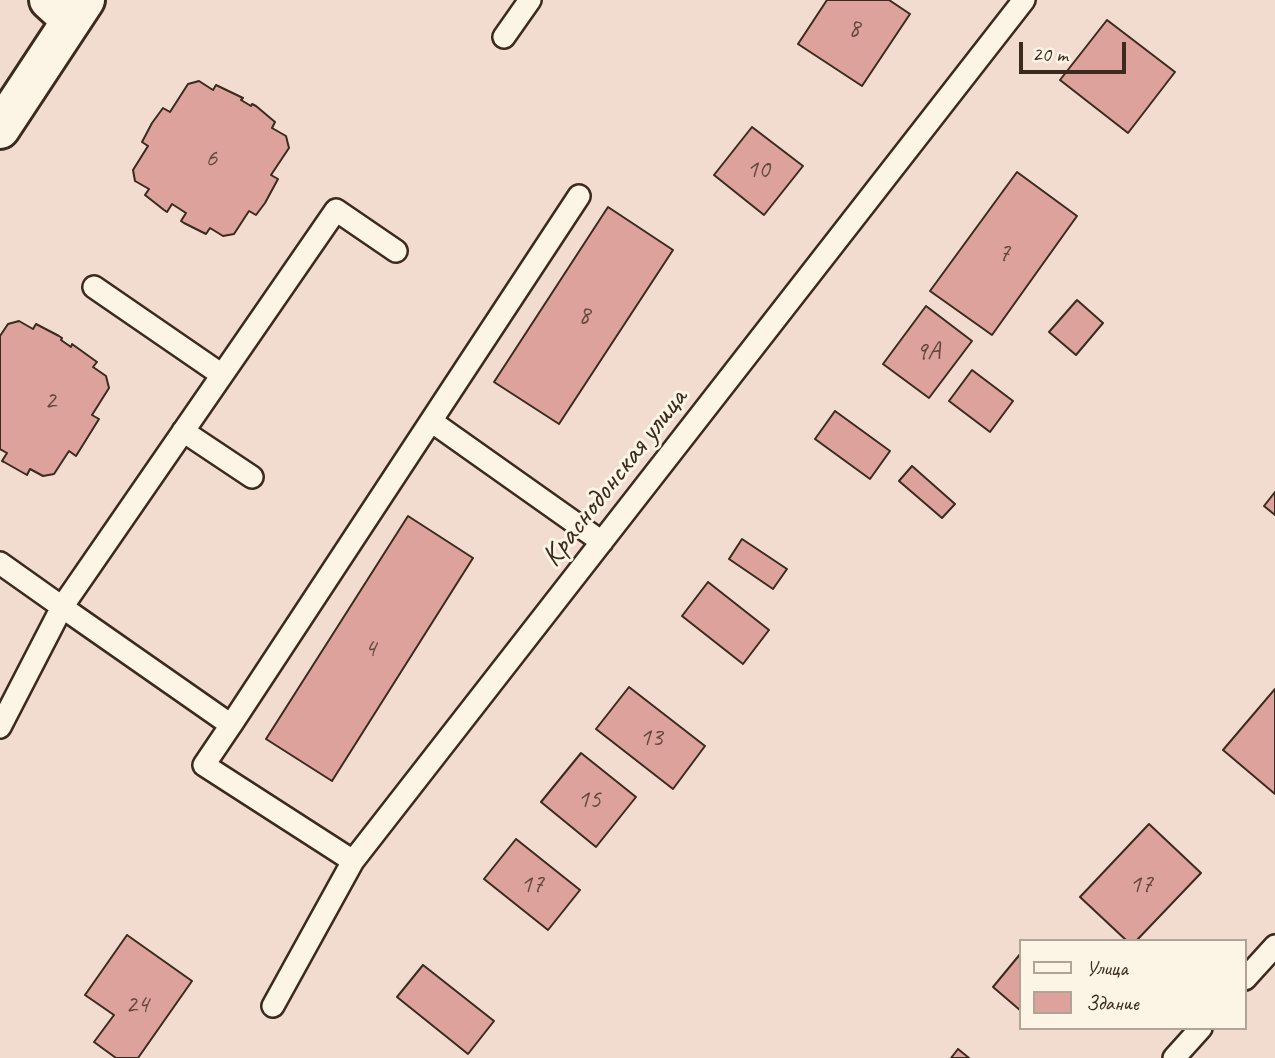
<!DOCTYPE html>
<meta charset="utf-8">
<style>
body{margin:0}
#map{position:relative;width:1275px;height:1058px;overflow:hidden;background:#f2dccf;font-family:Caveat,sans-serif}
canvas{display:block}
.legend{position:absolute;left:1019px;top:939px;width:228px;height:91px;box-sizing:border-box;background:#fcf5e5;border:2px solid #afa495;margin:0;padding:9px 12px;list-style:none;font-size:21px;color:#3b2a1e}
.legend li{display:flex;align-items:center;gap:14px;height:35px}
.legend b{width:35px;border:2px solid #afa495}
.scale{position:absolute;left:1019px;top:42px;width:107px;height:32px;box-sizing:border-box;border:4px solid #3b2a1e;border-top:0;padding-left:9px;font-size:21px;line-height:24px;white-space:nowrap;color:#3b2a1e;-webkit-text-stroke:5px #fcf5e5;paint-order:stroke}
</style>
<div id="map">
<canvas width="1275" height="1058"></canvas>
<ul class="legend">
<li><b style="height:9px;background:#fcf5e5"></b>Улица</li>
<li><b style="height:19px;background:#dca29b"></b>Здание</li>
</ul>
<div class="scale">20 m</div>
</div>
<script>
const c = document.querySelector('canvas').getContext('2d');
c.lineJoin = 'round';
function paint(path, color) { c.fillStyle = color; c.fill(path, 'evenodd'); }
const shape = rows => new Path2D(rows.map(r => 'M' + r).join(''));
function strokePath(path, color, width, dash) { c.strokeStyle = color; c.lineWidth = width; c.lineCap = dash ? 'butt' : 'round'; c.setLineDash(dash || []); c.stroke(path); }
function write(font, color, halo, rows, align = 'center') {
  c.font = font + ' Caveat,sans-serif'; c.lineWidth = 6; c.setLineDash([]); c.textBaseline = 'middle'; c.strokeStyle = halo; c.fillStyle = color; for (const [text, x, y, turn = 0] of rows) {
    c.save(); c.translate(x, y); c.rotate((+turn || 0) * Math.PI / 180); c.textAlign = isNaN(turn) ? turn : align; if (halo) c.strokeText(text, 0, 0); c.fillText(text, 0, 0); c.restore();
  }
}
const building = shape([
 [827,0,889,0,910,14,862,86,798,44,827,0],
 [1107,20,1175,72,1128,133,1060,80,1107,20],
 [199,81,213,90,216,85,243,98,241,100,251,106,252,104,256,106,275,122,272,128,286,136,289,148,271,175,278,179,265,203,256,215,249,211,234,234,223,236,210,228,206,234,184,223,181,221,186,213,172,204,167,212,164,210,145,195,149,189,135,181,133,170,148,146,142,142,152,123,163,108,170,112,188,84,199,81],
 [752,127,803,166,764,215,714,175,752,127],
 [1017,172,1077,216,992,335,930,291,1017,172],
 [608,207,673,250,559,424,494,382,608,207],
 [1077,300,1103,323,1076,355,1049,332,1077,300],
 [926,306,972,341,929,398,883,364,926,306],
 [19,321,33,329,36,324,59,336,62,338,61,340,71,347,72,344,97,362,93,367,106,376,109,388,92,415,99,419,76,456,69,451,54,474,43,476,30,469,27,475,4,462,2,461,7,453,0,449,0,336,8,324,19,321],
 [972,370,1013,401,990,432,949,401,972,370],
 [835,411,890,451,870,479,815,439,835,411],
 [912,466,955,504,942,518,899,481,912,466],
 [1275,492,1275,515,1264,506,1275,492],
 [408,516,473,558,332,781,266,739,408,516],
 [742,539,787,569,773,589,729,559,742,539],
 [708,582,769,630,743,664,682,616,708,582],
 [629,687,705,746,673,789,596,729,629,687],
 [1275,689,1275,794,1223,750,1275,689],
 [581,753,636,797,596,847,541,802,581,753],
 [1149,824,1201,873,1136,941,1127,941,1080,897,1149,824],
 [516,839,580,890,548,930,484,879,516,839],
 [127,935,192,981,138,1058,116,1058,94,1042,114,1015,85,995,127,935],
 [1021,953,1021,1011,993,987,1021,953],
 [423,965,494,1021,468,1054,397,997,423,965],
 [958,1049,969,1058,951,1058,958,1049]
]);
const lane = shape([
 [504,37,530,0],
 [94,287,222,375],
 [431,421,602,542],
 [183,431,252,477],
 [0,563,62,607,336,210,396,251],
 [231,725,204,765,353,861],
 [0,727,62,607,231,725,579,196],
 [1245,979,1275,946],
 [273,1006,353,861,1024,0],
 [1174,1058,1201,1028]
]);
const street = shape([
 [49,0,71,20]
]);
const secondary = shape([
 [0,129,85,0]
]);
const numberNames = [
 ["8",854,29],
 ["6",211,159],
 ["10",758,170],
 ["7",1004,254],
 ["8",584,316],
 ["9А",928,352],
 ["2",50,401],
 ["4",370,649],
 ["13",651,738],
 ["15",589,800],
 ["17",532,885],
 ["17",1141,885],
 ["24",137,1005]
];
const streetNames = [
 ["Краснодонская улица",615,478,-52]
];
paint(building, '#dca29b');
strokePath(building, '#3b2a1e', 2);
strokePath(lane, '#3b2a1e', 26);
strokePath(street, '#3b2a1e', 44);
strokePath(secondary, '#3b2a1e', 44);
strokePath(lane, '#fcf5e5', 21);
strokePath(street, '#fcf5e5', 38);
strokePath(secondary, '#fcf5e5', 38);
write('26px', '#63483d', null, numberNames);
write('30px', '#3b2a1e', '#fcf5e5', streetNames);
</script>
